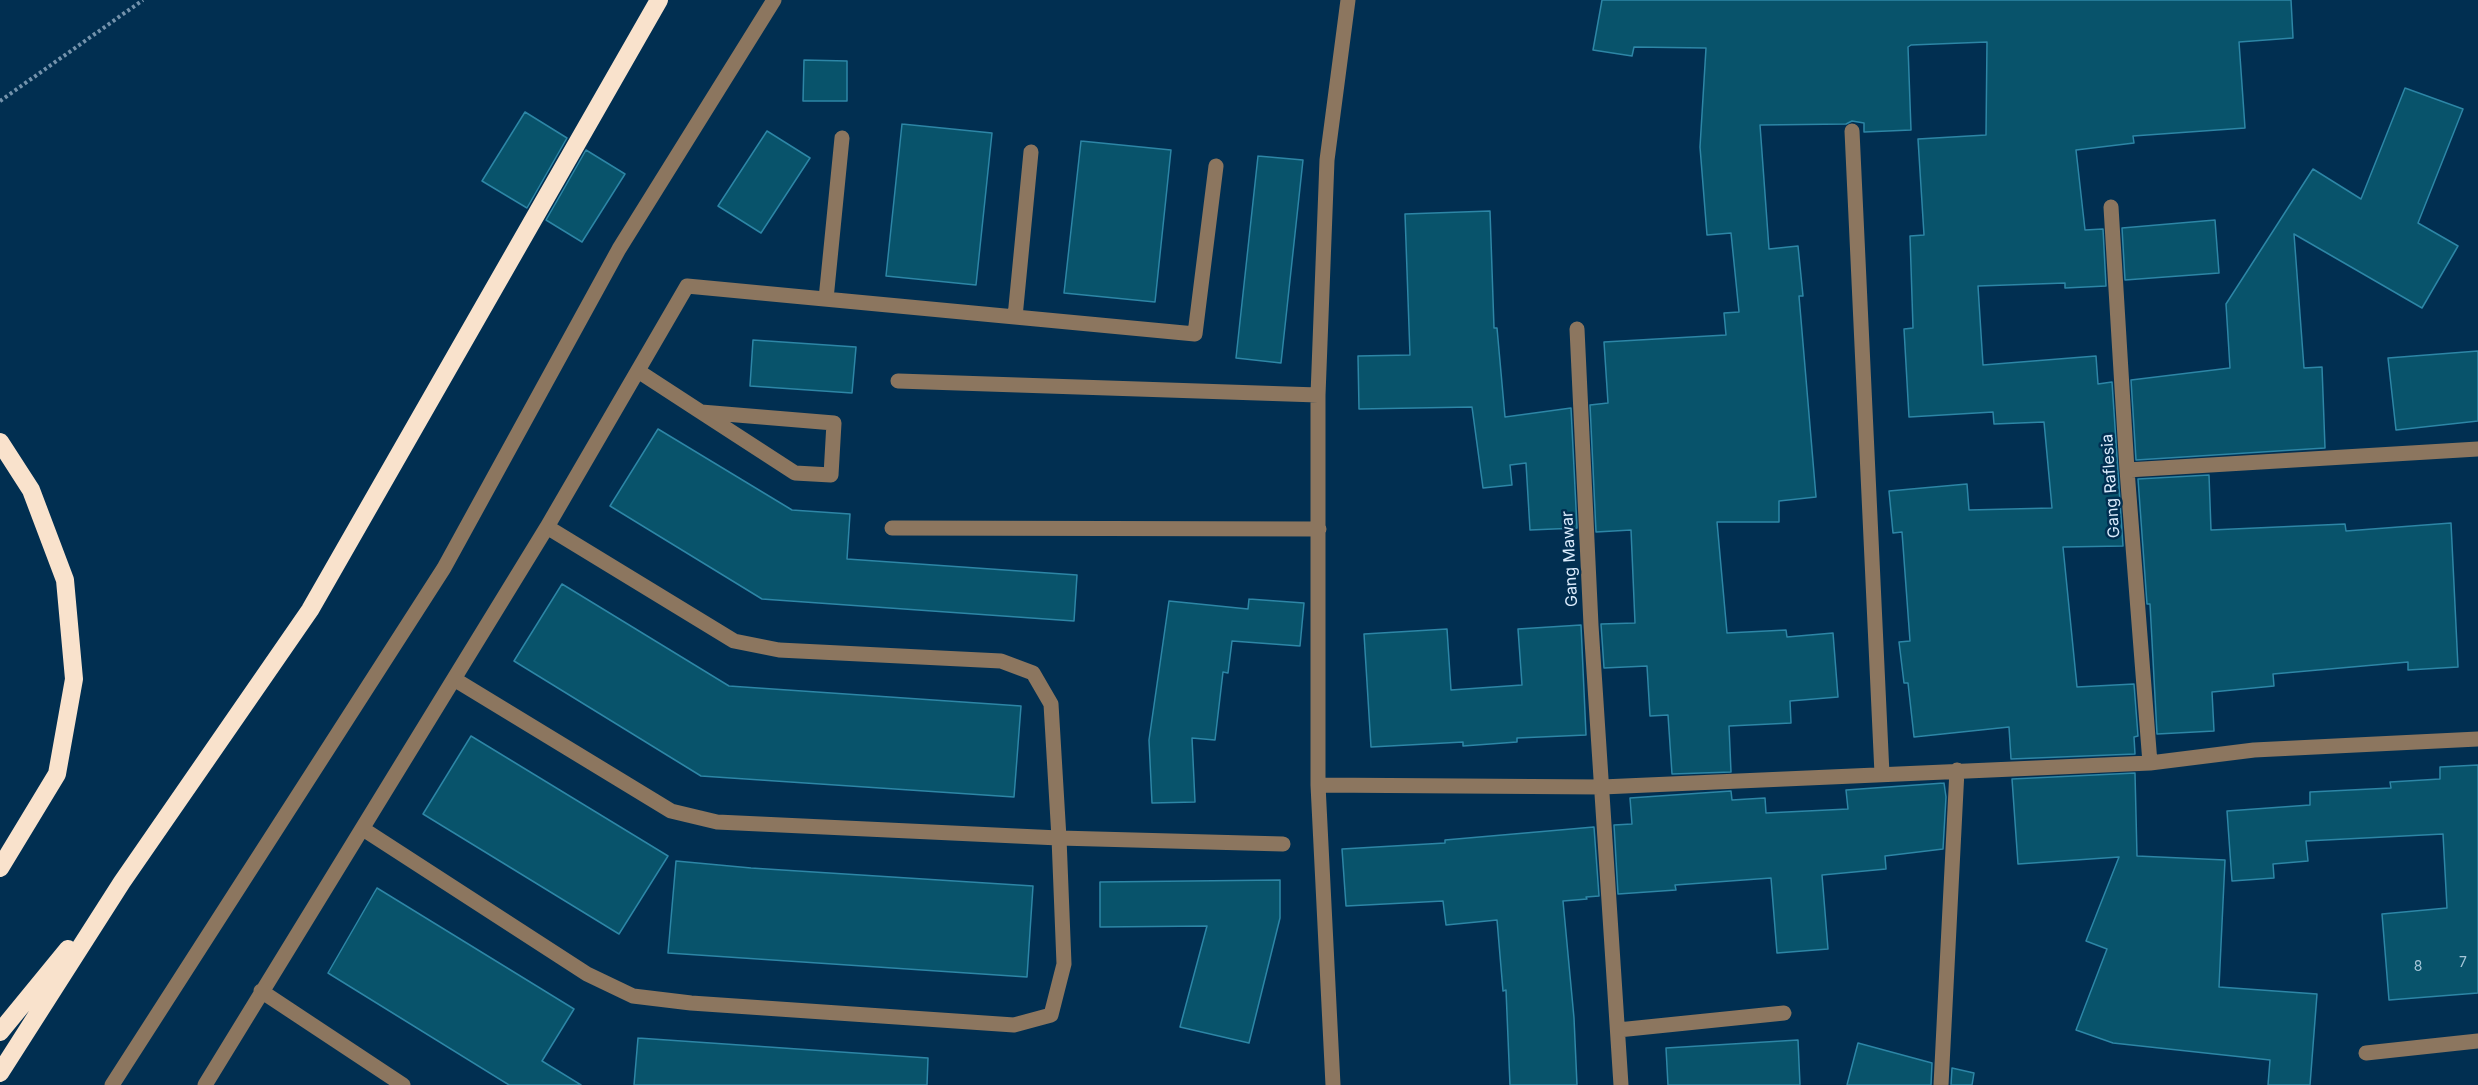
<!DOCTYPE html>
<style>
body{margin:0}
canvas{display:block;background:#012f51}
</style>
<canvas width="2478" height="1085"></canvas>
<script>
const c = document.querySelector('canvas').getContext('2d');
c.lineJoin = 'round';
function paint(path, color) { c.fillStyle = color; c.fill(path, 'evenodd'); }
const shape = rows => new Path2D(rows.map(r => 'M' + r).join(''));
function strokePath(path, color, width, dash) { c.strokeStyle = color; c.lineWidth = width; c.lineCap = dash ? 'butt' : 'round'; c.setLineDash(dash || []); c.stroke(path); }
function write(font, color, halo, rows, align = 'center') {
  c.font = font + ' Inter,sans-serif'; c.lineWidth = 5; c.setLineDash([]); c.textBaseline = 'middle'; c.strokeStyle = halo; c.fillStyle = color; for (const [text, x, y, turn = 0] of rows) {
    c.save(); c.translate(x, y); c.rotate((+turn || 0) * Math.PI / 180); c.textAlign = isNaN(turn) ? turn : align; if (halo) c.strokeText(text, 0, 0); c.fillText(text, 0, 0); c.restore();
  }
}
const building = shape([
 [1602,0,2291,0,2293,38,2239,42,2245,128,2133,136,2134,143,2076,150,2085,230,2103,229,2106,286,2065,288,2065,283,1978,286,1983,365,2096,356,2098,384,2112,382,2123,546,2063,547,2077,687,2134,684,2138,736,2134,737,2135,754,2011,759,2009,727,1914,737,1908,683,1904,683,1899,642,1910,641,1902,532,1893,533,1889,491,1967,484,1969,510,2052,508,2044,422,1994,424,1993,412,1909,417,1904,329,1913,328,1910,236,1924,235,1918,139,1986,135,1987,42,1911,45,1908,47,1911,130,1864,132,1864,123,1852,121,1846,124,1760,125,1769,249,1798,246,1803,296,1799,296,1816,497,1779,501,1779,522,1717,522,1727,633,1786,630,1787,637,1833,633,1838,697,1790,701,1791,723,1729,726,1731,772,1672,774,1668,715,1650,716,1647,666,1604,668,1601,624,1635,623,1631,530,1596,532,1590,405,1608,403,1604,342,1726,335,1724,313,1739,312,1731,233,1707,235,1700,147,1706,48,1634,47,1632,56,1593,50,1602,0],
 [804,60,847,61,847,101,803,101,804,60],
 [2405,88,2463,109,2418,223,2458,246,2422,308,2294,234,2304,368,2322,367,2325,448,2136,460,2131,380,2230,368,2226,304,2313,169,2361,199,2405,88],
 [525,112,567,138,527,208,482,181,525,112],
 [902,124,992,133,976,285,886,276,902,124],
 [767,131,810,158,761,233,718,206,767,131],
 [1081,141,1171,150,1155,302,1064,293,1081,141],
 [586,150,625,174,582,242,546,220,586,150],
 [1258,156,1303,160,1281,363,1236,358,1258,156],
 [1490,211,1494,328,1497,328,1505,417,1571,408,1577,528,1530,530,1526,463,1510,465,1512,485,1483,488,1472,407,1359,409,1358,356,1410,355,1405,214,1490,211],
 [2215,220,2219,273,2125,280,2122,228,2215,220],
 [753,340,856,347,852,393,750,386,753,340],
 [2478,351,2478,421,2396,430,2388,358,2478,351],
 [658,429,792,510,850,514,847,559,1077,575,1074,621,762,599,610,506,658,429],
 [2209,475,2211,530,2345,524,2346,531,2451,523,2458,667,2408,670,2408,662,2273,674,2274,686,2212,692,2214,731,2157,734,2150,604,2147,604,2138,479,2209,475],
 [562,584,729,686,1021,706,1014,797,701,776,514,661,562,584],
 [1249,599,1304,603,1300,646,1232,641,1228,673,1223,672,1215,740,1192,738,1195,802,1152,803,1149,740,1169,601,1248,609,1249,599],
 [1581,625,1586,735,1517,738,1517,742,1463,746,1463,742,1371,747,1364,634,1447,629,1451,690,1522,685,1518,629,1581,625],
 [471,736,668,856,619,934,423,814,471,736],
 [2478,765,2478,993,2389,1000,2382,914,2447,908,2443,834,2306,841,2308,861,2273,864,2274,878,2232,881,2227,811,2310,805,2310,792,2391,788,2390,782,2440,779,2440,767,2478,765],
 [2135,773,2137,856,2225,860,2219,987,2317,994,2310,1085,2268,1085,2270,1060,2113,1043,2076,1030,2107,949,2086,941,2119,857,2018,864,2012,779,2135,773],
 [1944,783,1946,797,1943,849,1885,856,1886,869,1822,875,1828,949,1777,953,1771,878,1675,885,1676,890,1618,894,1614,825,1632,824,1630,798,1731,791,1732,800,1765,798,1766,813,1848,809,1846,790,1944,783],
 [1594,827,1599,896,1586,897,1587,899,1563,901,1574,1018,1577,1085,1510,1085,1506,990,1503,991,1497,920,1446,925,1443,901,1346,906,1342,849,1445,843,1445,840,1594,827],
 [676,861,751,868,1033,886,1027,977,668,953,676,861],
 [1280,880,1280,918,1249,1043,1180,1027,1207,926,1100,927,1100,882,1280,880],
 [377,888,574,1009,542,1061,581,1085,509,1085,328,973,377,888],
 [638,1038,928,1058,927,1085,634,1085,638,1038],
 [1798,1040,1800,1085,1668,1085,1666,1048,1798,1040],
 [1858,1043,1932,1063,1931,1085,1847,1085,1858,1043],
 [1952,1068,1974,1073,1972,1085,1951,1085,1952,1068]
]);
const path = shape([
 [0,101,143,0]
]);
const minor = shape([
 [1852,131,1882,774],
 [2111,207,2127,470,2150,763],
 [826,299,842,138],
 [1015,317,1031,152],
 [1577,329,1591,625,1621,1085],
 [638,371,701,412,795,473,831,475,834,423,701,412],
 [898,381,1318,395],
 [2127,470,2478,449],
 [892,528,1319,529],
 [454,679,671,811,717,822,1059,838,1283,844],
 [1318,785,1602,787,2150,763,2254,750,2478,739],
 [363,829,587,974,633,996,691,1003,1014,1025,1051,1015,1064,964,1059,838,1051,704,1033,673,1001,661,779,650,734,641,547,527],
 [261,991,403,1085],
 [1618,1030,1784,1013],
 [2366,1053,2478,1041],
 [112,1085,444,568,619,249,774,0],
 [205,1085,547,527,687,286,1195,334,1216,166],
 [1333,1085,1318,785,1318,395,1327,160,1348,0],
 [1941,1085,1957,770]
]);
const highway = shape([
 [0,442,31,490,65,580,74,679,57,774,0,868],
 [0,1032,68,949],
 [0,1073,122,882,310,610,659,0]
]);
const numberNames = [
 ["7",2463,963],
 ["8",2418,967]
];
const streetNames = [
 ["Gang Raflesia",2111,486,-94],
 ["Gang Mawar",1570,559,-93]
];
paint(building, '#08536b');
strokePath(building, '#2d86a6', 1.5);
strokePath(path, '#7493ac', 4, [3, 3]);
strokePath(minor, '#8c765f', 15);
strokePath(highway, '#f9e2cc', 18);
write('14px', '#a6c6d8', null, numberNames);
write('16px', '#dbecfd', '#012f51', streetNames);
</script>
